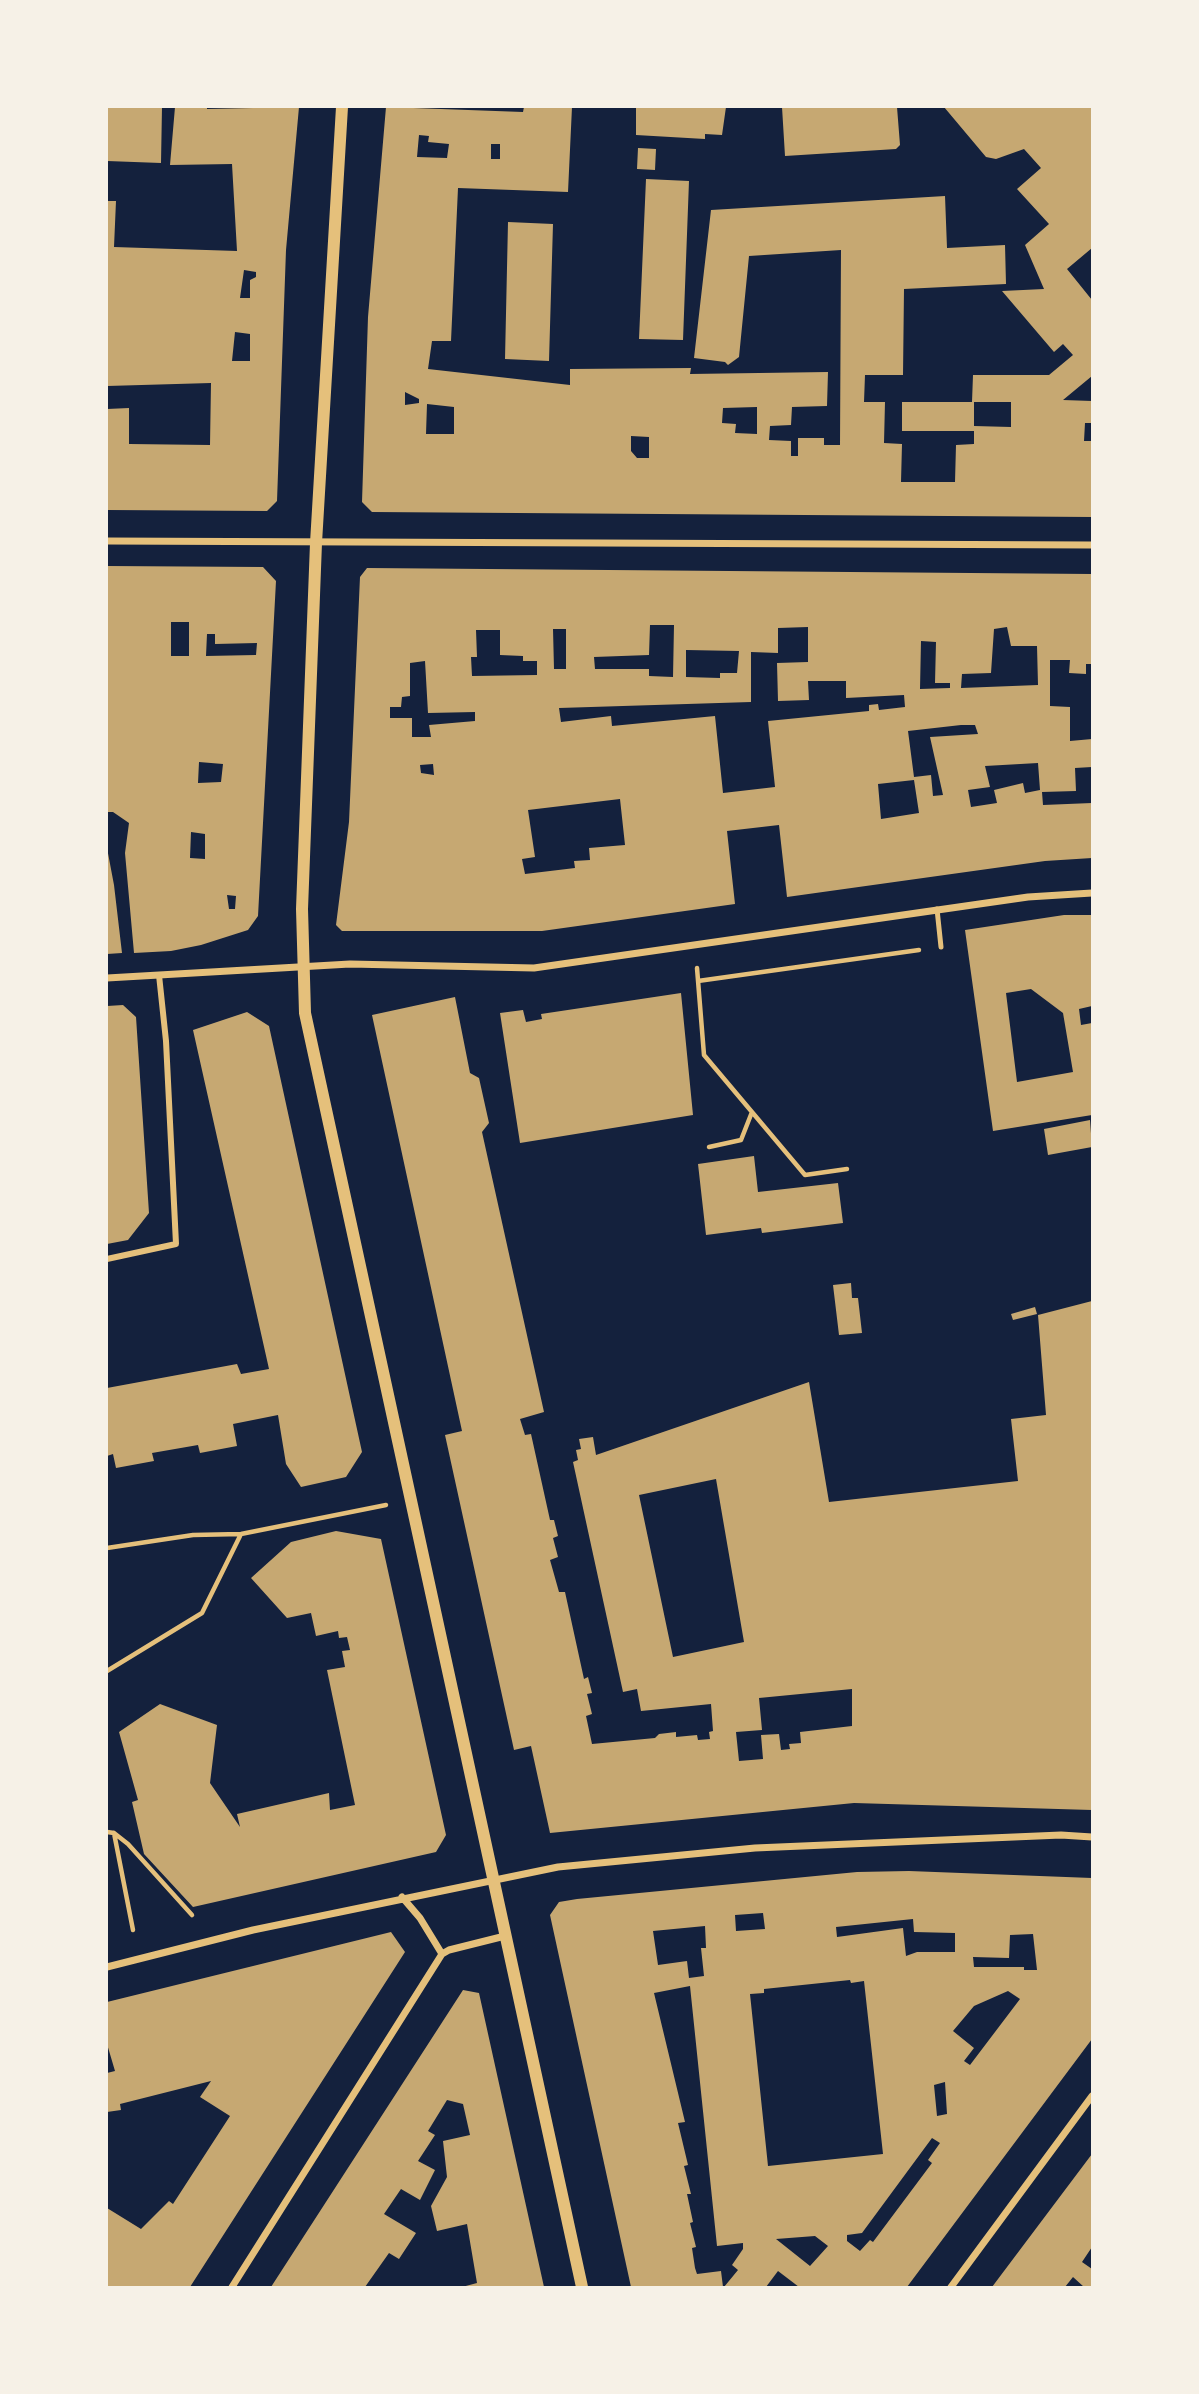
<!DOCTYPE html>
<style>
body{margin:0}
#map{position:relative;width:1199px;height:2394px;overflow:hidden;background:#14213d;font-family:Commissioner,sans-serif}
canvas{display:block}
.frame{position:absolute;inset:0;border:108px solid #f6f1e7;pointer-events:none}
</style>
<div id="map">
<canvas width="1199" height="2394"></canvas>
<div class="frame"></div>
</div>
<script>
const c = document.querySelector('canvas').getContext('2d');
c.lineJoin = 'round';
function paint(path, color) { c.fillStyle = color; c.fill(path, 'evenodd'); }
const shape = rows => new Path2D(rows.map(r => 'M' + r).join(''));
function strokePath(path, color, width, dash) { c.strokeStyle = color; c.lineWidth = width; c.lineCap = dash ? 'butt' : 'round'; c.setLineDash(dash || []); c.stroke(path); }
const building = shape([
 [107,107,162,107,161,163,107,161],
 [175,107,207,107,207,109,299,107,286,250,277,501,267,511,107,510,107,409,129,408,129,444,210,445,211,383,107,386,107,201,116,201,114,247,237,251,232,164,170,165],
 [244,270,256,272,256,277,250,280,250,298,240,298],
 [235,332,250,334,250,361,232,361],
 [386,107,523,112,524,107,572,107,568,192,458,188,451,341,432,341,428,369,570,385,570,369,691,368,690,374,828,372,827,406,792,407,791,425,770,426,769,440,791,441,791,456,798,456,798,438,824,438,824,445,840,445,841,250,749,256,739,357,728,365,725,362,694,358,711,210,945,196,947,248,1005,245,1006,284,904,289,903,375,865,375,864,402,885,402,884,443,902,444,901,482,955,482,956,445,974,444,974,431,902,431,902,402,974,402,974,426,1011,427,1011,402,972,402,973,375,1049,375,1073,355,1063,344,1054,352,1002,291,1044,289,1025,245,1049,224,1017,189,1041,168,1024,149,996,159,986,157,944,107,1092,107,1092,248,1067,269,1092,300,1092,376,1063,400,1092,401,1092,423,1085,423,1084,441,1092,441,1092,517,372,512,362,502,368,317],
 [419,135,429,136,428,142,449,144,447,158,417,157],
 [491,144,500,144,500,159,491,159],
 [405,392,419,399,419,403,405,405],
 [427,404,454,407,454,434,426,434],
 [757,407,757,434,735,433,736,424,722,423,723,408],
 [631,436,649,437,649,458,637,458,631,451],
 [636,107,726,107,722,135,705,134,705,139,636,135],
 [782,107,897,107,900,145,896,149,785,156],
 [638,148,656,149,655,170,637,169],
 [646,179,689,181,683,340,639,339],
 [508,222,553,224,549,361,505,359],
 [107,566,263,567,276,581,258,916,248,930,201,945,171,951,134,953,125,853,129,823,113,812,107,812],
 [171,622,189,622,189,656,171,656],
 [207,634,215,634,215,644,257,643,256,655,206,656],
 [199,762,223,764,221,782,198,783],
 [191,832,205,834,205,859,190,858],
 [227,895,236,896,235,909,229,909],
 [367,568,1092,574,1092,664,1086,664,1086,674,1069,673,1070,660,1050,660,1050,706,1070,707,1070,741,1092,739,1092,767,1075,768,1076,791,1042,792,1043,805,1092,803,1092,858,1045,861,787,897,779,825,727,831,735,904,542,931,342,931,336,925,349,822,360,577],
 [650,625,674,625,673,677,649,676,649,669,595,669,594,657,649,655],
 [808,627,808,662,777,663,778,701,809,700,808,681,846,681,846,698,904,695,905,707,879,710,878,704,869,705,869,711,768,721,775,787,723,793,715,716,612,726,611,716,561,722,559,708,751,702,751,652,778,653,778,628],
 [1007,627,1011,646,1037,646,1038,685,961,688,962,674,991,673,994,629],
 [553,629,566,629,566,669,554,669],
 [476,630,500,630,500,655,523,656,523,661,537,661,537,675,472,676,471,657,477,657],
 [921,641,936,642,935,683,950,683,950,688,920,689],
 [686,650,739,651,737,673,720,673,720,678,686,677],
 [425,661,428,713,475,712,475,721,429,725,431,737,412,737,412,718,390,718,390,707,401,707,402,697,410,696,410,663],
 [961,725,975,725,978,734,930,737,943,795,933,796,931,775,914,777,908,731],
 [1038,763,1040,790,1025,793,1023,783,994,790,997,803,971,807,968,790,990,787,985,766],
 [433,764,434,775,421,773,420,765],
 [914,780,919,813,881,819,878,784],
 [620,799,625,845,589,848,590,860,574,861,575,868,525,874,522,859,535,857,528,810],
 [107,848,114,885,122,953,107,954],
 [1064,915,1092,915,1092,1006,1079,1009,1081,1025,1092,1023,1092,1115,993,1131,965,930],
 [1031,989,1063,1013,1073,1072,1017,1082,1006,993],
 [681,993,693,1115,520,1143,500,1013,523,1010,526,1022,542,1019,541,1014],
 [455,997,470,1073,479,1078,489,1123,482,1132,544,1412,520,1419,525,1435,531,1434,550,1520,554,1520,558,1536,553,1538,558,1557,550,1560,559,1592,565,1592,584,1679,588,1677,592,1693,587,1694,592,1714,586,1716,592,1744,655,1738,659,1734,676,1732,676,1737,697,1735,698,1740,710,1739,709,1732,713,1731,711,1704,641,1711,637,1689,623,1692,573,1462,578,1460,576,1450,581,1449,579,1439,593,1437,596,1455,809,1382,829,1502,1018,1481,1011,1419,1046,1415,1038,1315,1092,1301,1092,1810,854,1803,550,1833,531,1746,514,1750,445,1435,462,1431,372,1015],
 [716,1479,744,1642,673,1657,639,1495],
 [852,1689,852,1726,800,1732,801,1743,789,1744,790,1749,781,1750,779,1734,761,1735,763,1759,739,1761,736,1732,762,1730,759,1698],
 [123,1005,136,1017,149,1213,128,1240,107,1244,107,1006],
 [247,1012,269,1026,362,1452,346,1477,301,1487,286,1464,278,1415,233,1424,237,1446,200,1453,198,1445,152,1453,154,1461,116,1468,113,1454,107,1456,107,1388,237,1364,241,1374,269,1369,193,1030],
 [1090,1120,1092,1147,1048,1155,1044,1129],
 [754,1156,758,1192,838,1183,843,1223,762,1233,761,1228,706,1235,698,1164],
 [851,1283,852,1298,858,1298,862,1333,839,1335,833,1285],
 [1035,1307,1037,1314,1013,1320,1011,1314],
 [336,1531,381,1539,446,1835,436,1852,193,1907,144,1854,132,1802,138,1800,119,1732,160,1704,217,1725,210,1783,240,1827,237,1814,329,1793,330,1810,355,1805,327,1670,345,1667,342,1651,350,1650,347,1637,339,1638,338,1631,316,1636,311,1613,287,1618,251,1578,291,1542],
 [909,1871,1092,1878,1092,2039,907,2287,799,2287,778,2271,766,2287,724,2287,738,2270,732,2265,743,2249,743,2243,717,2246,690,1986,654,1993,685,2122,678,2123,688,2165,684,2166,691,2194,687,2194,693,2222,690,2223,696,2247,692,2248,695,2268,697,2274,721,2271,723,2287,631,2287,550,1915,559,1902,577,1899,857,1872],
 [763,1913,765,1929,736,1931,735,1915],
 [913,1919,914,1932,955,1933,955,1952,917,1952,906,1956,903,1928,837,1937,836,1927],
 [705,1926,706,1948,701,1948,704,1976,689,1978,687,1961,658,1965,653,1931],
 [1033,1934,1037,1970,1024,1970,1024,1967,974,1967,973,1957,1009,1958,1010,1935],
 [850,1980,851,1983,864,1981,883,2154,768,2166,750,1994,764,1993,764,1989],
 [1008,1991,1020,1999,970,2065,964,2061,974,2048,953,2031,974,2006],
 [945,2082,947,2114,937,2116,934,2085],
 [932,2138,940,2143,928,2160,932,2163,873,2242,870,2240,860,2251,847,2241,847,2235,862,2233],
 [815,2236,828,2246,810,2266,776,2239],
 [391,1932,405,1952,190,2287,107,2287,107,2208,141,2229,169,2201,173,2204,230,2116,200,2097,211,2081,120,2104,121,2110,107,2112,107,2073,115,2071,107,2044,107,2002],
 [463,1990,479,1993,544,2287,462,2287,477,2283,467,2224,437,2231,431,2206,447,2177,443,2141,470,2135,463,2104,447,2100,428,2131,435,2135,418,2161,435,2170,420,2200,401,2189,384,2214,416,2233,399,2259,389,2253,365,2287,271,2287],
 [1092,2154,1092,2247,1082,2262,1092,2269,1092,2287,1084,2287,1073,2277,1065,2287,992,2287]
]);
const path = shape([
 [697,968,704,1055,805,1175,847,1169],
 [698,981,919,950],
 [709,1147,741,1140,752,1112],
 [107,1548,193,1535,241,1534,386,1505],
 [107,1671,202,1613,241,1534],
 [107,1832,114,1833,133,1930],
 [114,1833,128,1844,192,1915]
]);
const service = shape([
 [937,909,941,947]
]);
const pedestrian = shape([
 [107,1259,176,1244,166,1041,159,975]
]);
const minor = shape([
 [107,541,1092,545],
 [107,978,350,964,534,968,1028,897,1092,893],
 [402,1897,420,1918,442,1954],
 [107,1967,253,1930,558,1867,755,1848,1061,1835,1092,1837],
 [232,2287,442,1954,449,1950,505,1936],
 [951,2287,1092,2096]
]);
const tertiary = shape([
 [342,107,316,543,302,909,305,1013,582,2287]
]);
paint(building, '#c6a872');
strokePath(path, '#e5c07b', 4.5);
strokePath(service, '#e5c07b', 5);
strokePath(pedestrian, '#e5c07b', 6);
strokePath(minor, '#e5c07b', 7);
strokePath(tertiary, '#e5c07b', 12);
</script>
